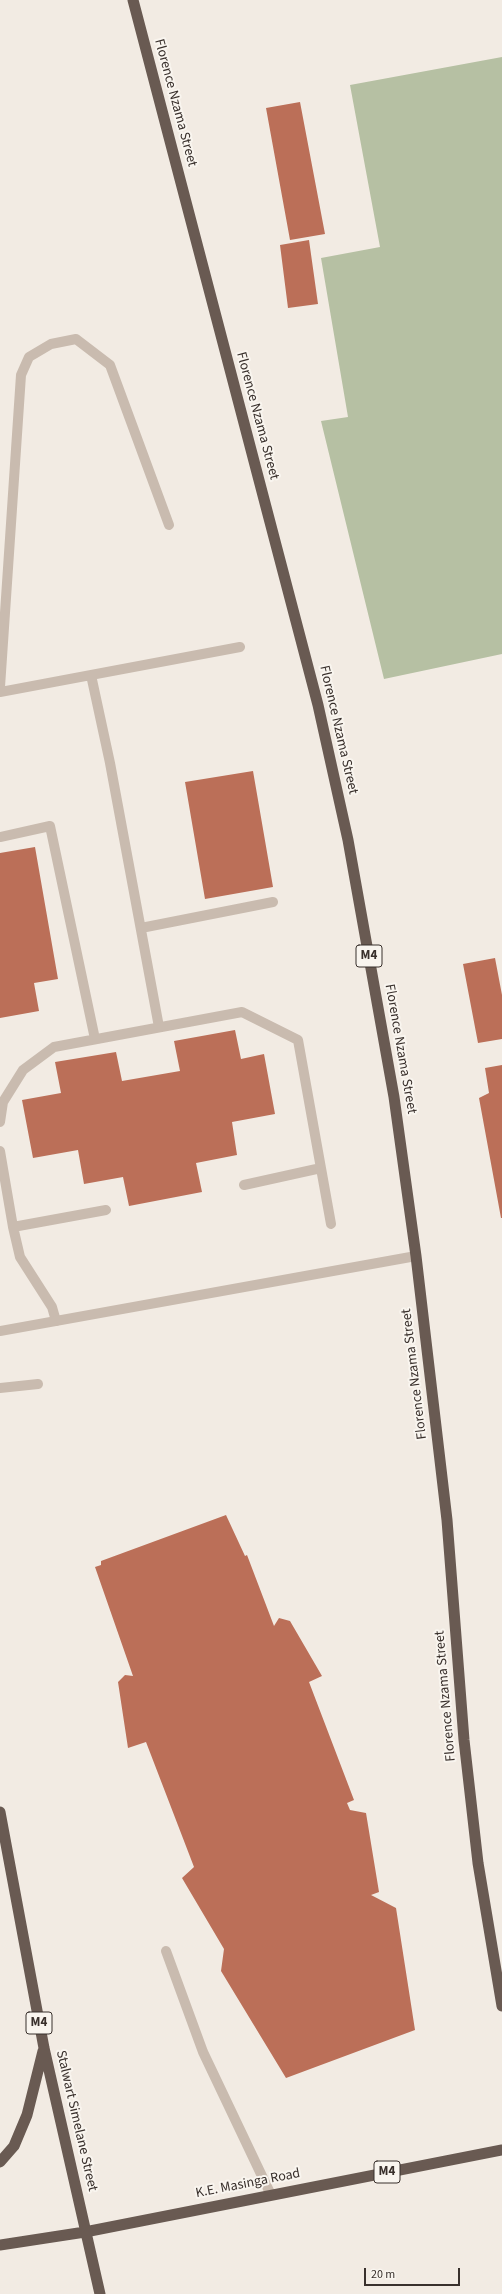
<!DOCTYPE html>
<style>
body{margin:0}
#map{position:relative;width:502px;height:2294px;overflow:hidden;background:#f2ebe3;font-family:"Source Sans 3",sans-serif}
canvas{display:block}
.scale{position:absolute;left:364px;top:2268px;width:96px;height:18px;box-sizing:border-box;border:2px solid #39302c;border-top:0;padding-left:5px;font-size:12px;line-height:14px;white-space:nowrap;color:#39302c;-webkit-text-stroke:3px #f9f5ef;paint-order:stroke}
</style>
<div id="map">
<canvas width="502" height="2294"></canvas>
<div class="scale">20 m</div>
</div>
<script>
const c = document.querySelector('canvas').getContext('2d');
c.lineJoin = 'round';
function paint(path, color) { c.fillStyle = color; c.fill(path, 'evenodd'); }
const shape = rows => new Path2D(rows.map(r => 'M' + r).join(''));
function strokePath(path, color, width, dash) { c.strokeStyle = color; c.lineWidth = width; c.lineCap = dash ? 'butt' : 'round'; c.setLineDash(dash || []); c.stroke(path); }
function write(font, color, halo, rows, align = 'center') {
  c.font = font + ' "Source Sans 3",sans-serif'; c.lineWidth = 4; c.setLineDash([]); c.textBaseline = 'middle'; c.strokeStyle = halo; c.fillStyle = color; for (const [text, x, y, turn = 0] of rows) {
    c.save(); c.translate(x, y); c.rotate((+turn || 0) * Math.PI / 180); c.textAlign = isNaN(turn) ? turn : align; if (halo) c.strokeText(text, 0, 0); c.fillText(text, 0, 0); c.restore();
  }
}
const green = shape([
 [502,57,502,654,384,679,321,421,348,417,321,258,380,247,350,85]
]);
const building = shape([
 [300,102,325,234,290,240,266,108],
 [309,240,318,304,288,308,280,245],
 [253,771,273,887,205,899,185,782],
 [35,847,58,979,34,983,39,1011,0,1018,0,853],
 [495,958,502,995,502,1039,478,1043,463,964],
 [235,1030,241,1059,264,1054,275,1114,232,1122,237,1155,196,1163,202,1192,129,1206,123,1177,84,1184,78,1150,33,1158,22,1100,61,1093,55,1062,116,1052,122,1081,180,1071,174,1041],
 [502,1065,502,1218,501,1218,479,1098,489,1093,485,1068],
 [226,1515,245,1556,247,1555,274,1626,279,1618,290,1621,322,1676,309,1682,354,1800,347,1803,350,1810,366,1813,379,1892,371,1895,396,1908,415,2030,286,2078,221,1971,224,1949,182,1878,194,1867,146,1742,128,1748,118,1682,125,1675,133,1676,95,1567,101,1565,101,1561]
]);
const service = shape([
 [91,675,110,763,159,1027],
 [0,687,21,375,29,357,51,344,76,339,110,365,169,525],
 [0,692,240,647],
 [0,837,50,826,95,1039],
 [141,928,273,902],
 [0,1122,3,1102,23,1070,54,1047,242,1012,298,1040,331,1224],
 [0,1151,13,1227,20,1257,52,1307,56,1321],
 [244,1185,321,1168],
 [13,1227,106,1210],
 [0,1388,38,1384],
 [166,1951,203,2052,271,2195]
]);
const minor = shape([
 [0,1331,416,1256]
]);
const trunk = shape([
 [133,0,318,705,348,840,394,1097,416,1256,447,1520,464,1740,478,1863,502,2006],
 [0,1812,44,2048,100,2294],
 [0,2162,14,2146,27,2115,43,2051],
 [0,2245,85,2232,502,2150]
]);
const shields = [
 [369,956,26],
 [39,2023,26],
 [387,2172,26]
];
const shieldNames = [
 ["M4",369,956],
 ["M4",39,2023],
 ["M4",387,2172]
];
const streetNames = [
 ["Florence Nzama Street",175,103,75],
 ["Florence Nzama Street",257,416,75],
 ["Florence Nzama Street",338,730,77],
 ["Florence Nzama Street",400,1049,80],
 ["Florence Nzama Street",415,1374,-97],
 ["Florence Nzama Street",446,1696,-95],
 ["Stalwart Simelane Street",76,2121,77],
 ["K.E. Masinga Road",248,2184,-11]
];
paint(green, '#b6c0a3');
paint(building, '#bb6f58');
strokePath(service, '#c9bbaf', 10);
strokePath(minor, '#c9bbaf', 10);
strokePath(trunk, '#695a52', 11);
for (const [x, y, w] of shields) { const box = new Path2D(); box.roundRect(x - w / 2, y - 11, w, 22, 3); c.fillStyle = '#f9f5ef'; c.fill(box); strokePath(box, '#39302c', 1); }
write('bold 13px', '#39302c', null, shieldNames);
write('14px', '#39302c', '#f9f5ef', streetNames);
</script>
